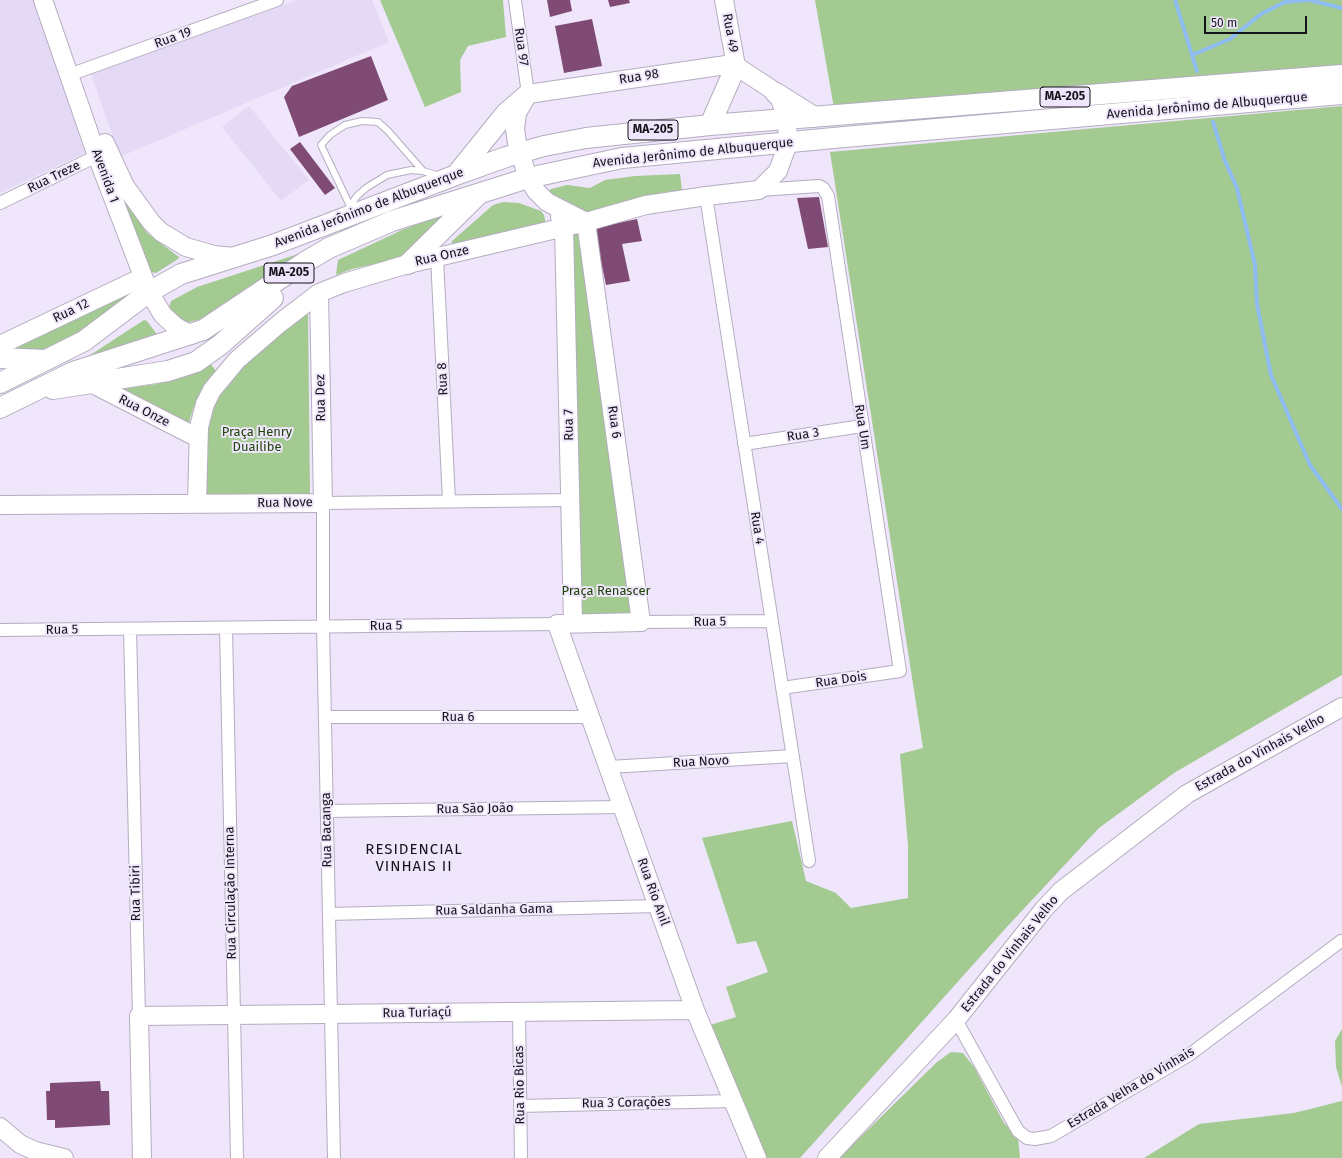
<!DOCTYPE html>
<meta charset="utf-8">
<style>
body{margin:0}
#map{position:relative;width:1342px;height:1158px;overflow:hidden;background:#efe6fb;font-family:"Fira Sans",sans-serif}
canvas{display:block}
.scale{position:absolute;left:1204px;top:16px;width:103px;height:18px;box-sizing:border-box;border:2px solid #151219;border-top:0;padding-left:5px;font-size:12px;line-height:14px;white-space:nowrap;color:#151219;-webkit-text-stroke:3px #efe6fb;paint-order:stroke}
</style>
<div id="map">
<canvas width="1342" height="1158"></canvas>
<div class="scale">50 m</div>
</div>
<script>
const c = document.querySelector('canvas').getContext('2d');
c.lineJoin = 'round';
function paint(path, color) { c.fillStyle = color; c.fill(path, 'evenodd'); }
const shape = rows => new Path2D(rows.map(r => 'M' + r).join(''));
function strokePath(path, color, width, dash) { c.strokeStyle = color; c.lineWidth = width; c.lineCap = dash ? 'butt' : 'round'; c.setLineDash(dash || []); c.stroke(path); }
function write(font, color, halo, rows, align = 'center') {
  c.font = font + ' "Fira Sans",sans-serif'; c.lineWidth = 4; c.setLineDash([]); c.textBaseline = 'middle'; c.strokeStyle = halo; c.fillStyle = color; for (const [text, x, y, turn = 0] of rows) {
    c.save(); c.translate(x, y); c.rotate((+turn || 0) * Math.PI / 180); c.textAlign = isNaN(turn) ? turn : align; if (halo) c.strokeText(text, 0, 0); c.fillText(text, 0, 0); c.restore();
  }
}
const built = shape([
 [0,0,35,0,85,153,0,193],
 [298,0,372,0,389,42,120,157,90,71],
 [249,106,309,180,281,201,222,127]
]);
const green = shape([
 [380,0,503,0,506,37,468,46,460,60,461,92,425,107],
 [815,0,1342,0,1342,68,834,108],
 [1342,106,1342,675,1174,773,1099,828,1005,929,800,1158,767,1158,707,1026,736,1017,726,987,768,972,756,941,737,944,702,838,792,821,806,881,836,893,851,908,908,898,908,845,900,754,923,748,830,152],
 [680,174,682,190,666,192,588,212,553,197,548,191,551,189,567,185,590,188,605,180,635,176],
 [124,198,147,233,179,257,178,259,156,273,151,272,121,200],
 [503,202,519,203,541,211,544,215,546,224,451,247,452,241,493,205],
 [446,213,401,258,352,269,336,275,338,260,402,230],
 [579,232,638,617,579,621,572,234],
 [298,254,297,258,202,319,185,323,171,312,169,308,171,301,197,287],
 [135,290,132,297,52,351,8,350],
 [308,309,310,494,207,494,205,432,214,403,246,364],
 [144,320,147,321,159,337,81,361],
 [210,363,216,371,202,390,193,409,188,426,119,389,157,384,194,372],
 [1342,1029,1342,1087,1336,1067,1335,1041],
 [951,1052,963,1053,974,1067,1004,1123,1018,1138,1020,1158,839,1158,937,1062],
 [1342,1101,1342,1158,1144,1158,1199,1124,1294,1113]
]);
const stream = shape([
 [1175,0,1197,71],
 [1192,55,1230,39,1261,14,1285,2,1309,0,1342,8],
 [1213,122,1225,161,1237,188,1255,265,1257,304,1271,375,1310,465,1342,509]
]);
const building = shape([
 [547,0,570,0,572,11,550,17],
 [608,0,629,0,630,3,610,7],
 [592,19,602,66,564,73,555,26],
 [371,56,388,100,299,137,284,97,292,86],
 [300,142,335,188,325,195,290,149],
 [819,197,828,247,808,249,797,198],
 [637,219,642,241,622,244,630,281,606,285,594,228],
 [100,1081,101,1091,109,1091,110,1125,55,1128,55,1120,47,1120,46,1091,50,1091,50,1083]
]);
const lane = shape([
 [350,206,321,145,330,135,345,125,362,121,378,122,388,131,423,171],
 [348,209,357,196,366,188,387,175,411,170,423,171,440,176]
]);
const street = shape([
 [515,0,528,94],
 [69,75,277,0],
 [759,190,819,186,823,188,828,196,900,671,782,688],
 [706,196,809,861],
 [0,203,103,153],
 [437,257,449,501],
 [744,444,862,426],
 [641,622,772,621],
 [226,628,237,1158],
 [130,629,139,1016],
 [0,630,557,624],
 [325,717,590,717],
 [609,767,793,756],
 [327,811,623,807],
 [329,914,658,906],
 [519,1012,521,1158],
 [956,1020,1018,1131,1027,1138,1035,1139,1051,1136,1189,1055,1341,941],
 [520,1106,733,1101],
 [334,1158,323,626,323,503,570,500]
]);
const secondary = shape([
 [43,0,97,156,149,292,163,315,175,326,191,335],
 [724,0,736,66],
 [105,143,125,186,151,222,161,232,186,247,214,255,234,257],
 [560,217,564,227,573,623],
 [586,222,641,622,557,624,695,1010,757,1158],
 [0,345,143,277],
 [91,383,198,438],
 [197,504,199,427,205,404,212,390,237,360,280,323,319,293,344,283,408,264,586,222,646,205,706,196,759,190,778,171,788,143,787,119,780,99,771,89,736,66,726,65,528,94,517,113,515,129,517,143,528,178,536,191,547,202,586,222],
 [0,505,323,503,319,293],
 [0,1127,20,1144,35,1151,64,1158],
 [142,1158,139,1016,695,1010],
 [827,1158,956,1020,1044,909,1061,891,1187,794,1342,707]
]);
const primary = shape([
 [776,93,814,117],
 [710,125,736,66],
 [456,175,506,113,528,94],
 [408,264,477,196],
 [0,358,45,360],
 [0,383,84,341,149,292,181,274,273,245,456,175,506,157,544,146,586,138,710,125,1342,75],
 [53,389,168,371,196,362,220,345,273,298],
 [0,408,73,372,203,330,305,262,329,248,392,221,528,178,622,158,844,137,1342,94]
]);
const shields = [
 [1065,97,50],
 [653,130,50],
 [289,273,50]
];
const shieldNames = [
 ["MA-205",1065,97],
 ["MA-205",653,130],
 ["MA-205",289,273]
];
const streetNames = [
 ["Rua 49",730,33,80],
 ["Rua 19",173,38,-20],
 ["Rua 97",521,47,82],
 ["Rua 98",639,77,-9],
 ["Avenida Jerônimo de Albuquerque",1207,106,-5],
 ["Avenida Jerônimo de Albuquerque",693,153,-6],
 ["Avenida 1",105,176,70],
 ["Rua Treze",54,177,-26],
 ["Avenida Jerônimo de Albuquerque",369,208,-21],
 ["Rua Onze",442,256,-13],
 ["Rua 12",71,311,-26],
 ["Rua 8",443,379,-93],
 ["Rua Dez",321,398,-91],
 ["Rua Onze",144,411,27],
 ["Rua 6",614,422,82],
 ["Rua 7",569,425,-91],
 ["Rua Um",862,427,81],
 ["Rua 3",803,435,-9],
 ["Rua Nove",285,503,-1],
 ["Rua 4",757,528,81],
 ["Rua 5",710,622,-1],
 ["Rua 5",386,626,-1],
 ["Rua 5",62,630,-1],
 ["Rua Dois",841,680,-8],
 ["Rua 6",458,717],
 ["Estrada do Vinhais Velho",1260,753,-29],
 ["Rua Novo",701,762,-3],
 ["Rua São João",475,809,-1],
 ["Rua Bacanga",327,830,-91],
 ["Rua Rio Anil",653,892,70],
 ["Rua Tibiri",136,893,-91],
 ["Rua Circulação Interna",231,893,-91],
 ["Rua Saldanha Gama",494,910,-1],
 ["Estrada do Vinhais Velho",1010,954,-51],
 ["Rua Turiaçú",417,1013,-1],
 ["Rua Rio Bicas",520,1085,-91],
 ["Estrada Velha do Vinhais",1131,1088,-31],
 ["Rua 3 Corações",626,1103,-1]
];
const parkNames = [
 ["Praça Henry",257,432],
 ["Duailibe",257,447],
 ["Praça Renascer",606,591]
];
const quarterNames = [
 ["RESIDENCIAL",414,850],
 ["VINHAIS II",414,867]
];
paint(built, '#e5daf5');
paint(green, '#a2ca91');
strokePath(stream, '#8ebcf1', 4);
paint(building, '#7f4b74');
strokePath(lane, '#b4acbf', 8);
strokePath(street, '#b4acbf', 14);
strokePath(secondary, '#b4acbf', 20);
strokePath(primary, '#b4acbf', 22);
strokePath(lane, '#fff', 6);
strokePath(street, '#fff', 12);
strokePath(secondary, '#fff', 18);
strokePath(primary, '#fff', 20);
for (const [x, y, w] of shields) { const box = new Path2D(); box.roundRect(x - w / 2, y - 10, w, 20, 3); c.fillStyle = '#efe6fb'; c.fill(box); strokePath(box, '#151219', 1); }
write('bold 12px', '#151219', null, shieldNames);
write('13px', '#151219', '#efe6fb', streetNames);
write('13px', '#1f4409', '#efe6fb', parkNames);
c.letterSpacing = '1px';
write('15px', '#151219', '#efe6fb', quarterNames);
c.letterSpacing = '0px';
</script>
